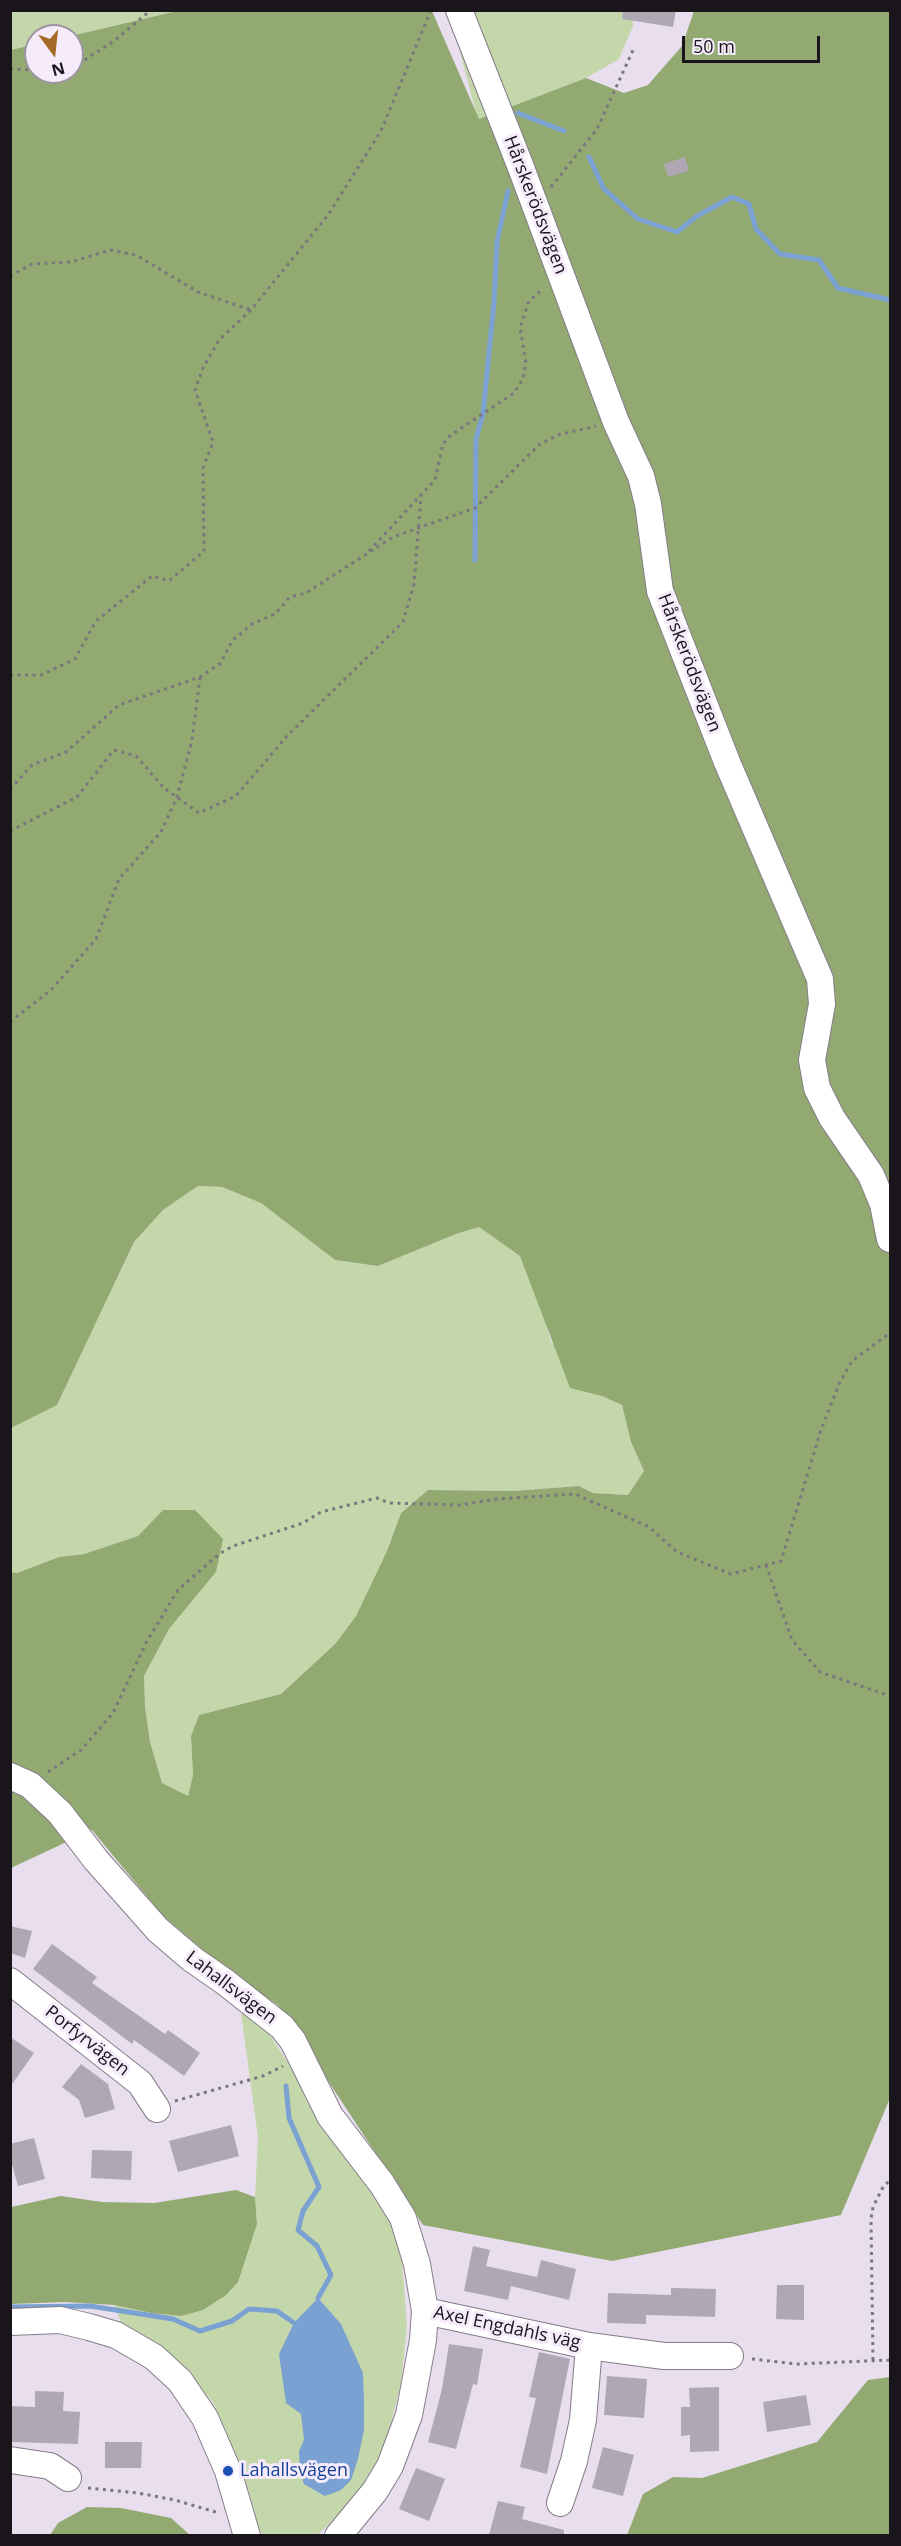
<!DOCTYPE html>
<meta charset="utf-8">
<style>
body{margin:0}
#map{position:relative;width:901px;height:2546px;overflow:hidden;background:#e8deed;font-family:"Open Sans",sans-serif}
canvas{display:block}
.frame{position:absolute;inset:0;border:12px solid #19151a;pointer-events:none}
.north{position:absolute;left:24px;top:24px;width:60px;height:60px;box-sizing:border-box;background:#f5ebfb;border:2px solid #9d95a1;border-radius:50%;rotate:165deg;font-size:16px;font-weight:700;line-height:24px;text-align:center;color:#19151a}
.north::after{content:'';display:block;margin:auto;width:21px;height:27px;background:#a36b27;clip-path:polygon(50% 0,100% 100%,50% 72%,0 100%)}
.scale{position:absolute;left:682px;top:36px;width:138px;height:27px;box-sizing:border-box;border:3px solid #19151a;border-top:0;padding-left:8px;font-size:18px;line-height:21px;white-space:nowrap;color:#19151a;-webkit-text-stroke:4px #f5ebfb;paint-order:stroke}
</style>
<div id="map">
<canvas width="901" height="2546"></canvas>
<div class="frame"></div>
<div class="north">N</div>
<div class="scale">50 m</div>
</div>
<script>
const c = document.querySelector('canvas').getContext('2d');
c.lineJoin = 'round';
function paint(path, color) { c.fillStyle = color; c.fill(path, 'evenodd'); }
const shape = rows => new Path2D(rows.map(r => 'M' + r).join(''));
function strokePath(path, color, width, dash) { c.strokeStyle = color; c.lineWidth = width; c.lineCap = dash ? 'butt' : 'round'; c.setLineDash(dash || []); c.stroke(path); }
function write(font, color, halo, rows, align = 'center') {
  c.font = font + ' "Open Sans",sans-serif'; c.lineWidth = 6; c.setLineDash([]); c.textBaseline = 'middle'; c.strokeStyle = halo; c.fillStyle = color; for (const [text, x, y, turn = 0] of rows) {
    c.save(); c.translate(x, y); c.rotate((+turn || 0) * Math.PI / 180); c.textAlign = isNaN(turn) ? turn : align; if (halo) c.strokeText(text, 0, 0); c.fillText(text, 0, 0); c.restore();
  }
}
const green = shape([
 [10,11,177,11,71,36,36,36,36,44,11,50],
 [449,11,633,11,633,26,619,59,586,78,478,120],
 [198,1186,222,1187,261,1203,335,1260,378,1266,456,1234,479,1227,520,1256,543,1312,551,1342,602,1396,622,1405,631,1442,644,1471,628,1495,593,1493,579,1486,514,1491,428,1490,401,1513,387,1551,356,1616,335,1644,281,1694,199,1715,191,1736,193,1775,188,1796,162,1783,150,1742,145,1707,144,1676,169,1629,216,1572,163,1510,138,1536,84,1554,59,1557,17,1573,11,1572,11,1428,57,1405,134,1242,163,1210],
 [240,2006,266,2029,293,2071,308,2104,364,2180,393,2227,402,2260,407,2326,401,2383,386,2443,363,2495,317,2535,263,2535,259,2530,249,2492,214,2404,182,2366,123,2327,114,2305,151,2313,181,2316,248,2246,257,2224,255,2197,258,2137]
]);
const forest = shape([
 [177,11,432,11,479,119,586,78,624,93,648,85,682,46,694,11,890,11,890,2098,841,2215,612,2261,423,2225,278,2005,241,1982,163,1916,92,1830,11,1868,11,1572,17,1573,59,1557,84,1554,138,1536,163,1510,195,1510,223,1539,216,1572,169,1629,144,1676,145,1707,150,1742,162,1783,188,1796,193,1775,191,1736,199,1715,281,1694,335,1644,356,1616,387,1551,401,1513,428,1490,514,1491,579,1486,593,1493,628,1495,644,1471,631,1442,622,1405,602,1396,570,1388,520,1256,479,1227,456,1234,378,1266,335,1260,261,1203,222,1187,198,1186,163,1210,134,1242,57,1405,11,1428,11,50,36,44,36,72,72,72,71,36],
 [236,2190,255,2197,257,2224,238,2282,226,2295,203,2310,181,2316,151,2313,114,2305,65,2302,11,2304,11,2207,61,2196,102,2202,154,2203],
 [890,2377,890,2535,627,2535,643,2494,673,2477,702,2478,817,2442,868,2380],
 [87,2507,121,2508,171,2518,190,2535,50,2535,58,2523]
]);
const water = shape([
 [318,2298,341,2324,363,2373,364,2402,364,2430,358,2459,351,2480,341,2490,325,2496,304,2484,300,2472,299,2451,304,2440,301,2414,286,2403,279,2354,294,2323]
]);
const stream = shape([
 [518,113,564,131],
 [589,157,604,189,638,219,677,232,697,216,732,197,749,204,756,229,780,254,819,260,838,288,890,300],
 [475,560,476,439,483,414,494,302,497,242,508,191],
 [286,2086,289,2118,319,2187,303,2211,298,2230,317,2246,331,2275,318,2298],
 [10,2307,90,2306,173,2319,200,2331,232,2321,249,2309,277,2311,294,2323]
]);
const building = shape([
 [623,10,676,10,673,27,622,19],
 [685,157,689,171,668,177,664,164],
 [10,1926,32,1931,25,1958,10,1953],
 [52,1944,97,1977,92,1983,165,2034,168,2030,200,2053,184,2076,134,2040,132,2044,33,1969],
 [10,2037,34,2053,10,2087],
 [81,2064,108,2084,115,2109,85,2118,79,2100,62,2087],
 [231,2125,239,2156,178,2172,169,2141],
 [34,2138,45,2179,18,2186,10,2157,10,2144],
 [92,2150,132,2151,131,2180,91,2178],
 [473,2246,490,2250,486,2266,537,2277,541,2260,576,2269,569,2300,511,2286,508,2300,464,2291],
 [777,2285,804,2285,804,2320,776,2319],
 [671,2288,716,2289,715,2317,646,2315,646,2324,607,2323,608,2293,671,2295],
 [449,2344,483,2349,477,2385,473,2384,456,2449,428,2442,442,2389],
 [539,2352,570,2359,547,2474,520,2467,536,2398,529,2397],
 [607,2376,647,2379,644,2418,604,2415],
 [719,2387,719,2451,690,2452,690,2435,681,2436,681,2407,690,2407,689,2388],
 [35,2391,64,2392,63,2411,80,2412,78,2444,10,2442,10,2406,35,2407],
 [806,2395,811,2425,767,2432,763,2402],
 [105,2442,142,2442,141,2468,105,2468],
 [603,2447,634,2455,623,2496,592,2488],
 [416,2468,445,2479,429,2521,399,2509],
 [498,2501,525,2507,522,2519,564,2530,564,2535,489,2535]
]);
const path = shape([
 [72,68,114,41,151,10],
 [10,69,36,70],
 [551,187,597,129,634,48],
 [10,276,32,264,71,262,110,250,136,255,198,292,251,310],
 [369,551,435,480,443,444,451,435,514,393,523,379,526,363,520,328,529,301,543,289],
 [10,675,41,675,75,659,96,621,152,576,169,581,204,551,203,468,213,442,195,390,203,368,219,340,251,310,328,215,381,131,431,10],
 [10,789,32,765,66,752,119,705,200,677,221,663,232,641,252,624,275,614,290,597,306,593,393,537,475,508,540,444,558,435,596,426],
 [10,831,77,797,114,750,136,756,164,788,199,813,236,796,287,736,403,622,414,584,421,496],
 [10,1022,51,990,96,939,119,879,161,832,177,797,192,740,200,677],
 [766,1565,792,1640,820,1672,890,1696],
 [48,1772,81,1750,113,1713,147,1641,178,1590,219,1554,233,1546,303,1523,321,1512,377,1498,389,1503,461,1505,496,1499,575,1494,649,1527,677,1552,731,1574,781,1561,821,1430,839,1384,852,1361,890,1333],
 [175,2101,263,2076,283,2066],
 [752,2359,797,2364,890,2360],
 [873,2360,871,2219,873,2207,883,2187,890,2180],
 [88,2488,138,2493,175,2500,219,2513]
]);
const minor = shape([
 [459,10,520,165,616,422,641,476,648,504,660,591,727,762,820,979,822,1004,812,1060,817,1088,832,1118,871,1175,883,1204,890,1239],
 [10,1776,30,1785,60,1813,96,1860,158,1930,192,1959,225,1982,282,2027,293,2041,330,2116,382,2184,403,2218,417,2264,425,2311,423,2340,409,2415,390,2466,375,2491,338,2536],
 [10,1981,140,2083,157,2109],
 [425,2311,589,2346,664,2356,730,2356],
 [10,2322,60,2320,89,2327,116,2335,154,2357,180,2381,205,2418,228,2471,247,2536],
 [10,2460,50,2466,68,2478],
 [560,2503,574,2461,583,2420,589,2346]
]);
const markers = [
 [228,2471,6,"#1a4fb4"]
];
const streetNames = [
 ["Hårskerödsvägen",535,205,69],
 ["Hårskerödsvägen",689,663,69],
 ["Lahallsvägen",231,1988,37],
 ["Porfyrvägen",87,2041,38],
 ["Axel Engdahls väg",507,2328,12]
];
const transitNames = [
 ["Lahallsvägen",240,2471]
];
paint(green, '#c3d7ab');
paint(forest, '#92aa71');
paint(water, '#7ba0d2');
strokePath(stream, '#7ba0d2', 5);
paint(building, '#b0a7b5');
strokePath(minor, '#857c89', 28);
strokePath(path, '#7b757e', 3, [3, 4.5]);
strokePath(minor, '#fff', 26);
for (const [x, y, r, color] of markers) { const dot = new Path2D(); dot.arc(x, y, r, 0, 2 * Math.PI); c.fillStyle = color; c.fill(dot); strokePath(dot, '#f5ebfb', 2); }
write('18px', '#19151a', '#f5ebfb', streetNames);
write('18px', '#164399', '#f5ebfb', transitNames, 'left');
</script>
